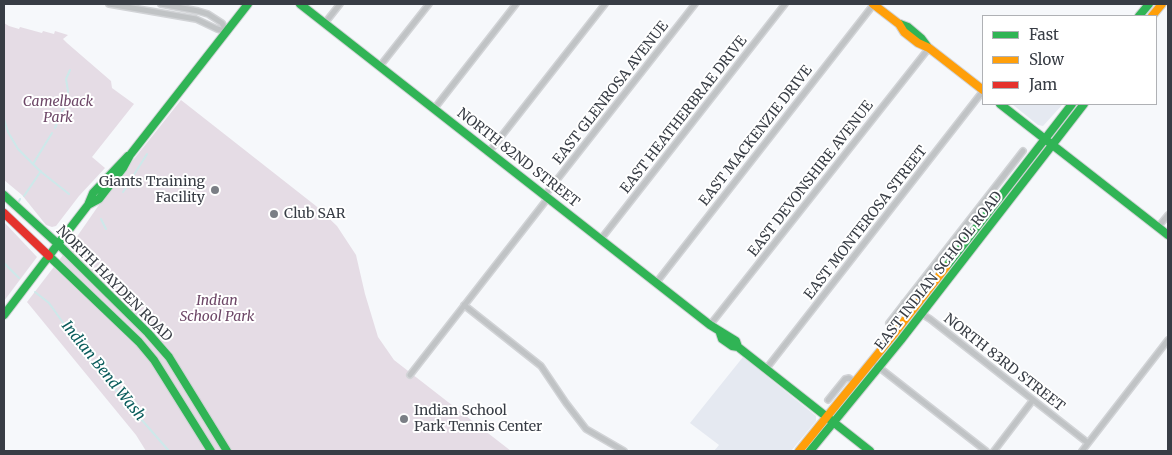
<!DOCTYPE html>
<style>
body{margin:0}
#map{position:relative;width:1172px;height:455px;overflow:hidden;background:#f6f8fb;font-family:Merriweather,serif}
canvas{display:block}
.frame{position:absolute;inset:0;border:5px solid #383d45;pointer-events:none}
.legend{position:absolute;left:982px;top:15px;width:175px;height:90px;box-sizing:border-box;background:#fff;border:1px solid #afb1b5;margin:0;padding:6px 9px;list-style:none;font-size:15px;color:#383d45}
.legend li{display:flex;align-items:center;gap:10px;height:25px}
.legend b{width:25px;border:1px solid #afb1b5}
</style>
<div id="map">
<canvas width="1172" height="455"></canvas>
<div class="frame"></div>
<ul class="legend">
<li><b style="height:6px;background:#30b455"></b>Fast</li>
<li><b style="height:6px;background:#ff9f0a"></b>Slow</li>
<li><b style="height:6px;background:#e5322d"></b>Jam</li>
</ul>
</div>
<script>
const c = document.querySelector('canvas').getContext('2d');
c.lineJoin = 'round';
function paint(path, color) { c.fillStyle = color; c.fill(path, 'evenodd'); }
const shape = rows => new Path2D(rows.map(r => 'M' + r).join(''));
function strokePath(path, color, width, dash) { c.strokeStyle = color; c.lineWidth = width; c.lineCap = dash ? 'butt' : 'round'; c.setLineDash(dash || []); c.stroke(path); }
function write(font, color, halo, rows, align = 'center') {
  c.font = font + ' Merriweather,serif'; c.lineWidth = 4; c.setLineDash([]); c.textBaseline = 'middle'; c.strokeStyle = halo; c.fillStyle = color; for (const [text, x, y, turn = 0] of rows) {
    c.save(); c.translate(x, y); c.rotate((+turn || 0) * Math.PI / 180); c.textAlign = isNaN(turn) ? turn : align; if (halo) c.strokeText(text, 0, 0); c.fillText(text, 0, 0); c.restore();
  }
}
const built = shape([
 [1012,104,1063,104,1043,126,1038,125],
 [743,357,816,416,816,421,791,451,714,451,719,445,690,423]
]);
const green = shape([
 [4,23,9,26,19,29,20,27,42,33,43,31,54,34,55,31,68,35,63,39,67,43,111,81,112,88,134,104,92,157,105,168,79,196,56,226,52,227,46,225,22,195,4,180],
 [181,100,316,206,337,226,356,255,365,294,378,337,394,360,511,451,146,451,136,435,27,302,76,238,110,189],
 [4,222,37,257,4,301]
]);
const stream = shape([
 [4,119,8,132,18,149,40,171,69,194],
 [55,128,67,99,68,91,66,79,70,70],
 [33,164,52,133],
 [123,192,147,154],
 [24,196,41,171],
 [19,201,20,199],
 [101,219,106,229],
 [4,263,19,278],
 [35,292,49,303,91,362,169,451]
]);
const street = shape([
 [109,4,196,19,217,29,227,32],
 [161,4,198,11,208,14,222,23,227,32],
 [325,23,340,4],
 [380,66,429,4],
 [434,109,516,4],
 [489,152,605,4],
 [545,195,695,4],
 [1158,227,1168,215],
 [601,239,785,4],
 [656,283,874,4],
 [904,303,930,319,1088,443],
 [464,305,541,366,566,403,586,429,624,451],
 [889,323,1023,151],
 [710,325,929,48],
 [876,365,986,451],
 [766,369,983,91],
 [410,375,548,198],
 [828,400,845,379,849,378,855,382],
 [994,451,1033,400],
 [1082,451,1168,340]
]);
const fast = shape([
 [300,4,710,325,736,341,738,347],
 [1139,16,1149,4],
 [900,24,908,27,921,38,927,46],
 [1000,104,1168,235],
 [4,195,58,244,88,205,93,193,128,156],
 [88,205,99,199,123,168,130,155,248,4],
 [49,256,139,342,154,360,211,451],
 [946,267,1072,104],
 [4,315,58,244,148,333,169,357,227,451],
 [720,333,722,339,732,346,738,347,870,451],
 [810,451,901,340,1084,104]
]);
const slow = shape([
 [873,4,899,24,904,32,918,43,929,48,983,90],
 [1152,16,1162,4],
 [799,451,894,334,946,267]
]);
const jam = shape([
 [4,213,49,256]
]);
const markers = [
 [215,190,5,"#7a7e85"],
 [274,214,5,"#7a7e85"],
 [404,419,5,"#7a7e85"]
];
const streetNames = [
 ["EAST GLENROSA AVENUE",611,93,-52],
 ["EAST HEATHERBRAE DRIVE",684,115,-52],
 ["EAST MACKENZIE DRIVE",756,136,-52],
 ["NORTH 82ND STREET",518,158,38],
 ["EAST DEVONSHIRE AVENUE",811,179,-52],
 ["EAST MONTEROSA STREET",866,223,-52],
 ["EAST INDIAN SCHOOL ROAD",939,271,-52],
 ["NORTH HAYDEN ROAD",114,284,45],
 ["NORTH 83RD STREET",1004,363,38]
];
const parkNames = [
 ["Camelback",58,102],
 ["Park",58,118],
 ["Indian",217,301],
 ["School Park",217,317]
];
const poiNames = [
 ["Giants Training",205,182,"right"],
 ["Facility",205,198,"right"],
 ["Club SAR",284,214],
 ["Indian School",414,411],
 ["Park Tennis Center",414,427]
];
const waterNames = [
 ["Indian Bend Wash",103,371,51]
];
paint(built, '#e5e9f1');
paint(green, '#e5dce5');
strokePath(stream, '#cde9ea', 2);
strokePath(street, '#d1d3d6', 8);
strokePath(fast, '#d1d3d6', 10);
strokePath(slow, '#d1d3d6', 10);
strokePath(jam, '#d1d3d6', 10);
strokePath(street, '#c0c3c5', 5);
strokePath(fast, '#30b455', 8);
strokePath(slow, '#ff9f0a', 8);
strokePath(jam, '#e5322d', 8);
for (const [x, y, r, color] of markers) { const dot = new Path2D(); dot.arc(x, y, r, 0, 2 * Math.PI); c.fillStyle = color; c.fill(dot); strokePath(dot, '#fff', 2); }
write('14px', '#383d45', '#fff', streetNames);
write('italic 14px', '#6d4767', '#fff', parkNames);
write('14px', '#383d45', '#fff', poiNames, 'left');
write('italic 15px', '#0a5c5c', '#fff', waterNames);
</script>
